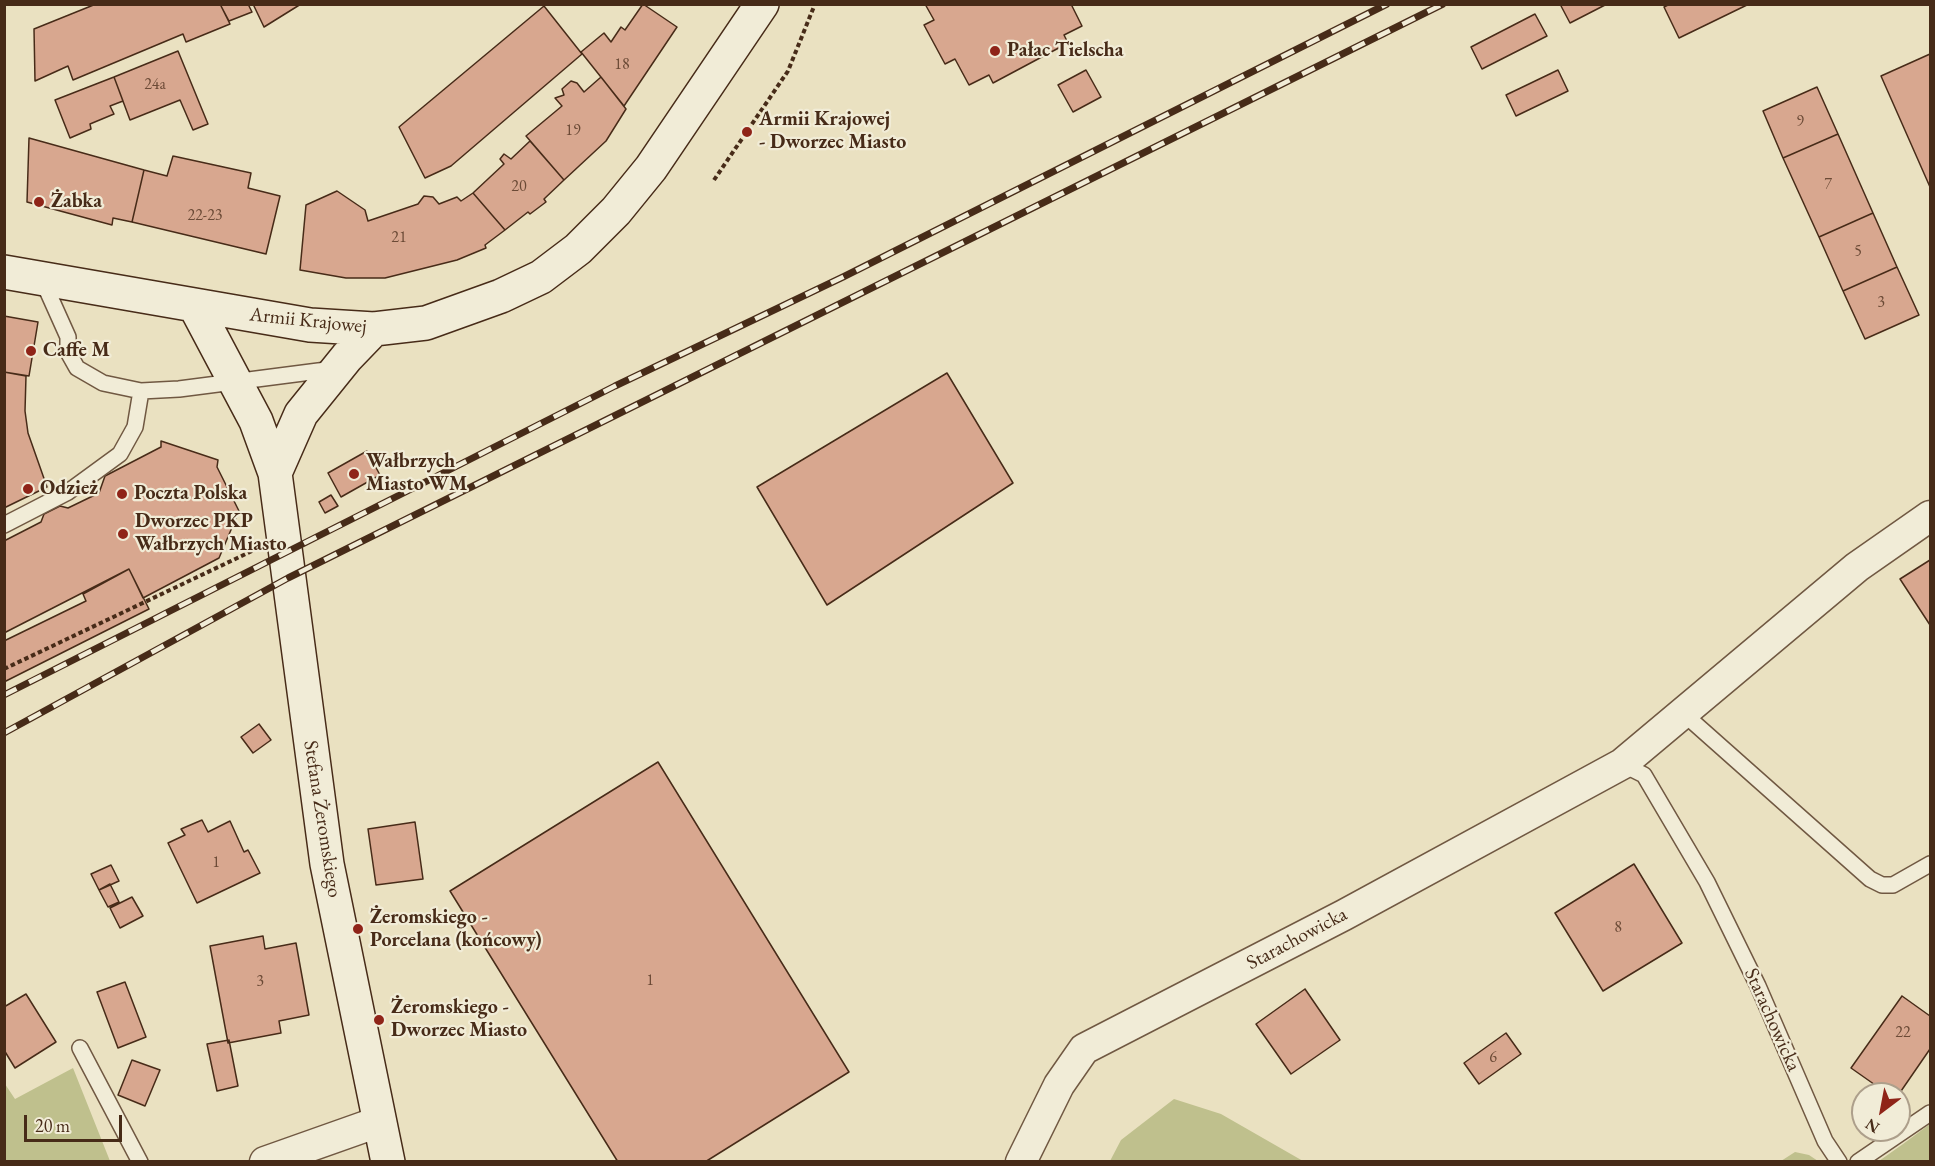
<!DOCTYPE html>
<meta charset="utf-8">
<style>
body{margin:0}
#map{position:relative;width:1935px;height:1166px;overflow:hidden;background:#eae1c1;font-family:"EB Garamond",serif}
canvas{display:block}
.frame{position:absolute;inset:0;border:6px solid #472b18;pointer-events:none}
.north{position:absolute;left:1851px;top:1082px;width:60px;height:60px;box-sizing:border-box;background:#f1ecd7;border:2px solid #ad9f8b;border-radius:50%;rotate:212deg;font-size:16px;font-weight:700;line-height:24px;text-align:center;color:#472b18}
.north::after{content:'';display:block;margin:auto;width:21px;height:27px;background:#8f2418;clip-path:polygon(50% 0,100% 100%,50% 72%,0 100%)}
.scale{position:absolute;left:24px;top:1115px;width:98px;height:27px;box-sizing:border-box;border:3px solid #472b18;border-top:0;padding-left:8px;font-size:18px;line-height:21px;white-space:nowrap;color:#472b18;-webkit-text-stroke:4px #f1ecd7;paint-order:stroke}
</style>
<div id="map">
<canvas width="1935" height="1166"></canvas>
<div class="frame"></div>
<div class="north">N</div>
<div class="scale">20 m</div>
</div>
<script>
const c = document.querySelector('canvas').getContext('2d');
c.lineJoin = 'round';
function paint(path, color) { c.fillStyle = color; c.fill(path, 'evenodd'); }
const shape = rows => new Path2D(rows.map(r => 'M' + r).join(''));
function strokePath(path, color, width, dash) { c.strokeStyle = color; c.lineWidth = width; c.lineCap = dash ? 'butt' : 'round'; c.setLineDash(dash || []); c.stroke(path); }
function write(font, color, halo, rows, align = 'center') {
  c.font = font + ' "EB Garamond",serif'; c.lineWidth = 4.5; c.setLineDash([]); c.textBaseline = 'middle'; c.strokeStyle = halo; c.fillStyle = color; for (const [text, x, y, turn = 0] of rows) {
    c.save(); c.translate(x, y); c.rotate((+turn || 0) * Math.PI / 180); c.textAlign = isNaN(turn) ? turn : align; if (halo) c.strokeText(text, 0, 0); c.fillText(text, 0, 0); c.restore();
  }
}
const green = shape([
 [73,1068,110,1161,5,1161,5,1084,15,1099],
 [1174,1099,1221,1114,1303,1161,1110,1161,1121,1140],
 [1930,1124,1930,1161,1879,1161,1903,1144],
 [1795,1152,1809,1155,1818,1161,1781,1161]
]);
const building = shape([
 [96,4,220,4,230,24,186,42,183,34,73,80,68,66,35,81,34,29,96,4],
 [220,4,248,4,252,12,229,21,220,4],
 [253,4,301,4,264,27,253,4],
 [643,4,677,27,624,106,581,52,604,33,611,42,621,27,625,30,643,4],
 [925,4,1071,4,1082,26,1064,35,1068,43,993,83,989,75,969,85,955,59,945,64,924,25,934,20,925,4],
 [1560,4,1607,4,1570,23,1560,4],
 [1670,4,1749,4,1679,38,1664,7,1670,4],
 [544,6,582,54,451,166,425,178,399,127,544,6],
 [1535,14,1547,36,1482,69,1471,47,1535,14],
 [178,51,208,124,193,130,180,100,130,120,114,77,178,51],
 [1930,54,1930,187,1881,76,1930,54],
 [1086,70,1101,97,1073,112,1058,85,1086,70],
 [1558,70,1568,91,1516,116,1506,95,1558,70],
 [114,77,123,101,110,106,114,114,90,124,91,129,70,138,55,100,114,77],
 [601,77,626,109,606,141,564,180,526,136,562,106,555,98,564,95,562,89,571,81,577,83,584,92,601,77],
 [1817,87,1838,134,1783,158,1763,111,1817,87],
 [1838,134,1873,213,1819,237,1783,158,1838,134],
 [29,138,144,170,132,222,113,218,112,225,27,202,29,138],
 [530,141,564,180,544,199,546,202,530,214,528,212,505,230,473,193,504,164,500,159,504,154,511,159,530,141],
 [173,156,251,173,248,188,280,196,266,254,132,222,144,170,167,176,173,156],
 [337,191,365,210,368,221,418,204,424,196,433,197,439,204,457,197,461,201,473,193,505,230,485,245,486,248,457,260,385,278,346,278,300,270,306,205,337,191],
 [1873,213,1897,267,1843,291,1819,237,1873,213],
 [1897,267,1919,315,1865,339,1843,291,1897,267],
 [4,316,38,322,29,376,4,372,4,316],
 [4,372,26,376,25,411,28,433,47,487,4,508,4,372],
 [947,373,1013,483,827,605,757,487,947,373],
 [161,441,218,460,217,467,239,511,219,558,143,598,129,569,4,633,4,541,41,522,44,514,60,506,68,508,99,493,105,476,161,447,161,441],
 [367,451,380,475,341,497,328,473,367,451],
 [331,495,338,506,325,513,319,502,331,495],
 [1930,560,1930,625,1900,579,1930,560],
 [129,569,149,609,4,682,4,641,86,601,83,594,129,569],
 [259,724,271,740,253,753,241,737,259,724],
 [658,762,849,1072,705,1162,618,1162,450,891,658,762],
 [202,820,208,832,230,821,244,852,248,850,260,873,197,903,168,843,185,835,181,829,202,820],
 [415,822,423,879,376,885,368,829,415,822],
 [1634,864,1682,943,1603,991,1555,913,1634,864],
 [111,865,119,881,99,890,91,874,111,865],
 [110,884,119,902,108,907,99,890,110,884],
 [132,897,143,916,120,928,110,908,132,897],
 [263,936,265,949,296,943,309,1015,279,1021,281,1033,228,1043,210,946,263,936],
 [125,982,146,1037,118,1048,97,992,125,982],
 [1305,989,1340,1040,1291,1074,1256,1024,1305,989],
 [26,994,56,1042,15,1068,4,1050,4,1007,26,994],
 [1902,996,1930,1016,1930,1049,1899,1094,1888,1094,1851,1068,1902,996],
 [1506,1033,1521,1054,1479,1084,1464,1063,1506,1033],
 [229,1040,238,1086,217,1091,207,1044,229,1040],
 [132,1060,160,1070,145,1106,118,1095,132,1060]
]);
const path = shape([
 [714,180,788,71,815,4],
 [4,669,252,551]
]);
const lane = shape([
 [42,279,68,337,68,352,77,368,103,383,141,391,179,389,334,369],
 [4,525,68,492,120,454,135,427,141,391],
 [1683,713,1870,879,1882,885,1893,885,1930,864],
 [1622,764,1644,775,1707,882,1758,986,1825,1141,1839,1162],
 [80,1048,140,1162],
 [1858,1162,1930,1113]
]);
const street = shape([
 [265,1162,378,1122],
 [1021,1162,1059,1085,1084,1049,1344,915,1622,764,1857,567,1930,516]
]);
const secondary = shape([
 [4,272,310,325,374,329,426,323,501,296,541,277,578,249,616,211,651,168,762,4],
 [195,306,256,421,275,473,327,864,388,1162],
 [275,473,301,414,347,357,374,329]
]);
const rail = shape([
 [4,695,615,386,843,277,1387,4],
 [4,733,288,578,1443,4]
]);
const markers = [
 [995,51,6,"#8f2418"],
 [747,132,6,"#8f2418"],
 [39,202,6,"#8f2418"],
 [31,351,6,"#8f2418"],
 [354,474,6,"#8f2418"],
 [28,489,6,"#8f2418"],
 [122,494,6,"#8f2418"],
 [123,534,6,"#8f2418"],
 [358,929,6,"#8f2418"],
 [379,1020,6,"#8f2418"]
];
const numberNames = [
 ["18",622,65],
 ["24a",155,85],
 ["9",1800,122],
 ["19",573,131],
 ["7",1828,185],
 ["20",519,187],
 ["22-23",205,216],
 ["21",399,238],
 ["5",1858,252],
 ["3",1881,303],
 ["1",216,863],
 ["8",1618,928],
 ["1",650,981],
 ["3",260,982],
 ["22",1903,1033],
 ["6",1493,1058]
];
const poiNames = [
 ["Pałac Tielscha",1007,51],
 ["Armii Krajowej",759,120],
 ["- Dworzec Miasto",759,143],
 ["Żabka",51,202],
 ["Caffe M",43,351],
 ["Wałbrzych",366,462],
 ["Miasto WM",366,485],
 ["Odzież",40,489],
 ["Poczta Polska",134,494],
 ["Dworzec PKP",135,522],
 ["Wałbrzych Miasto",135,545],
 ["Żeromskiego -",370,918],
 ["Porcelana (końcowy)",370,941],
 ["Żeromskiego -",391,1008],
 ["Dworzec Miasto",391,1031]
];
const streetNames = [
 ["Armii Krajowej",308,321,6],
 ["Stefana Żeromskiego",322,819,81],
 ["Starachowicka",1297,939,-28],
 ["Starachowicka",1772,1020,66]
];
paint(green, '#bfc08d');
paint(building, '#d8a78f');
strokePath(building, '#472b18', 1.5);
strokePath(lane, '#705842', 18);
strokePath(street, '#705842', 33);
strokePath(secondary, '#472b18', 36);
strokePath(path, '#472b18', 4, [4.5, 3]);
strokePath(lane, '#f1ecd7', 15);
strokePath(street, '#f1ecd7', 30);
strokePath(secondary, '#f1ecd7', 33);
strokePath(rail, '#472b18', 7);
strokePath(rail, '#f1ecd7', 4.5, [14]);
for (const [x, y, r, color] of markers) { const dot = new Path2D(); dot.arc(x, y, r, 0, 2 * Math.PI); c.fillStyle = color; c.fill(dot); strokePath(dot, '#f1ecd7', 2); }
write('16px', '#6b4a36', null, numberNames);
write('bold 20px', '#472b18', '#f1ecd7', poiNames, 'left');
write('20px', '#472b18', '#f1ecd7', streetNames);
</script>
